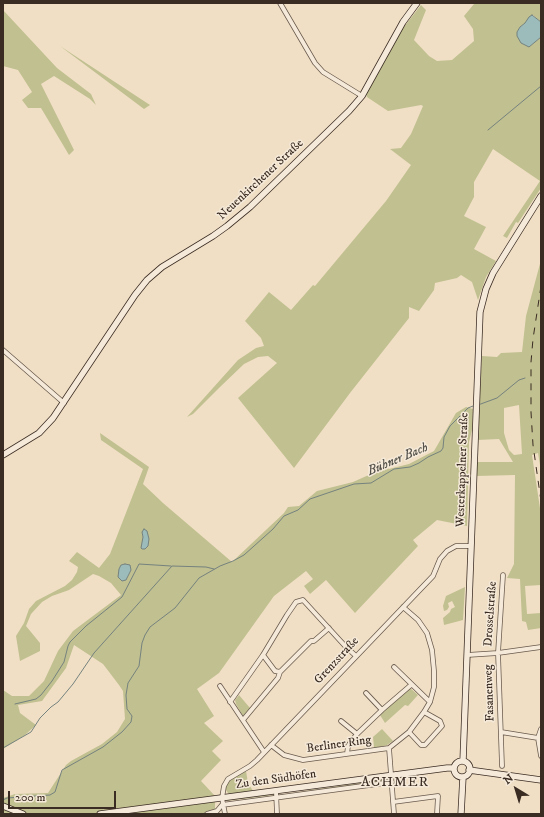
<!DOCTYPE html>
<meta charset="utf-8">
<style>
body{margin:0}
#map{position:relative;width:544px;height:817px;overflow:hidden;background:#f0dfc5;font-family:"IM FELL DW Pica",serif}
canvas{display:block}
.frame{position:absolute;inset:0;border:4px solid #3b2c23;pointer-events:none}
.north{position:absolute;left:496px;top:769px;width:40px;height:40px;-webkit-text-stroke:3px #f5ead9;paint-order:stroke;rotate:322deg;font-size:11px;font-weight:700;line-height:16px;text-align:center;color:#3b2c23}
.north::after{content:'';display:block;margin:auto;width:14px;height:18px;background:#3b2c23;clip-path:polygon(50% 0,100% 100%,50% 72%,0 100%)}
.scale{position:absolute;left:8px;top:791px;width:108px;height:18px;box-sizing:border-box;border:2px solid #3b2c23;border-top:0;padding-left:5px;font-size:12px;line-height:14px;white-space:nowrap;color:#3b2c23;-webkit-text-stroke:3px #f5ead9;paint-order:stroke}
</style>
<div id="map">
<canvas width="544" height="817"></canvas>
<div class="frame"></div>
<div class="north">N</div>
<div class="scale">200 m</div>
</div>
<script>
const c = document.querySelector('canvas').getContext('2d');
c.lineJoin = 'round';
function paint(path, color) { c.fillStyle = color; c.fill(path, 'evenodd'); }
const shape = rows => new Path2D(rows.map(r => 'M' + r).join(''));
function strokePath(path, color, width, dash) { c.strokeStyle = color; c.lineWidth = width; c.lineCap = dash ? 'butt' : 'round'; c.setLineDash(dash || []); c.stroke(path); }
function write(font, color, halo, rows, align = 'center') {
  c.font = font + ' "IM FELL DW Pica",serif'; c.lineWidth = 3; c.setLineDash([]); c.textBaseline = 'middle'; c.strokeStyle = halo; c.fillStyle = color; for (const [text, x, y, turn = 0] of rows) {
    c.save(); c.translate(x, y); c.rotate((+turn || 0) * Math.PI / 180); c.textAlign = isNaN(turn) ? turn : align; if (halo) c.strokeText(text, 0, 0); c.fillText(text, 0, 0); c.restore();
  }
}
const green = shape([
 [473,3,541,3,541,22,533,15,525,23,520,27,517,32,531,45,541,37,541,188,518,223,516,222,507,238,503,236,540,181,493,149,474,182,474,197,464,216,486,227,474,249,496,261,486,277,478,300,472,282,461,275,457,278,435,283,434,290,419,311,409,307,409,318,350,393,294,468,238,398,277,363,268,356,258,357,244,364,220,387,193,414,187,417,238,360,256,348,264,346,261,338,245,321,269,292,291,310,313,285,315,286,386,201,411,165,390,149,401,148,411,134,423,106,421,105,388,111,367,97,366,94,396,37,421,5,426,10,414,40,429,56,437,61,452,60,474,41,473,29,464,16,474,4],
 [3,10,57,68,91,94,96,105,90,99,54,76,41,84,74,150,69,155,41,108,28,108,22,100,32,92,18,70,3,66],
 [60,46,150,105,144,109],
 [541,260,541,471,538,453,532,455,541,515,541,585,525,586,527,614,541,613,541,628,528,630,526,622,522,621,520,579,507,578,514,564,515,475,476,476,477,462,513,462,499,439,477,440,482,356,497,357,501,353,522,352,526,316],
 [519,405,522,454,514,455,509,450,504,433,504,408],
 [466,407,473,409,472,430,469,442,467,526,437,520,413,540,418,546,355,613,326,580,310,594,304,586,313,579,306,571,274,596,219,673,197,689,214,716,204,723,223,741,212,751,221,760,201,781,215,796,215,809,202,814,3,814,3,798,15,794,48,793,66,765,71,761,102,744,117,732,125,719,123,691,119,685,103,664,74,645,66,668,42,701,18,705,20,713,36,725,25,735,3,749,3,690,12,696,29,696,44,681,58,651,73,631,121,595,111,583,99,576,93,574,69,590,52,596,42,602,31,614,26,626,40,643,40,651,20,661,16,636,24,623,29,609,36,601,65,586,72,580,77,572,78,567,69,561,77,552,99,568,110,554,143,469,101,440,100,433,149,467,143,484,163,503,232,562,284,513,288,507,299,506,317,491,353,482,380,470,383,465,389,469,409,464,434,451,456,413],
 [125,564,131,570,127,578,119,569,121,565],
 [465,587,463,620,444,625,443,618,450,612,451,609,455,607,452,601,448,603,449,607,447,610,444,611,443,606,446,596],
 [410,688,418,695,408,706,405,705,385,723,380,715],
 [239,695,250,708,243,716,236,704,235,700],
 [382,729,393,741,387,745,373,749,374,747,373,737],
 [246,771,248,783,253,791,230,794,228,793,226,790,226,786,230,780],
 [389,779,388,780,382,782,297,792],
 [273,793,274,795,226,801,227,800]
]);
const water = shape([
 [532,15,541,22,541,37,529,47,521,43,517,36,517,32,520,27,525,23,529,17,532,15],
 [144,529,147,531,149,539,148,546,145,549,142,549,141,548,143,537,142,532,144,529],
 [125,564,130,565,131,570,126,580,122,581,118,577,119,569,121,565,125,564]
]);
const stream = shape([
 [488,130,541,86],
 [478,405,497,398,519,380,525,378],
 [15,704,36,699,41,695,52,681,64,662,68,646,70,642,86,626,122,597,139,564,171,566],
 [3,748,31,732,40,718,51,707,58,702,73,684,94,653,172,566,206,567,214,569],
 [3,800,7,798,50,795,55,792,62,770,103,747,122,732,131,722,132,716,127,709,126,695,128,683,139,666,142,643,145,635,150,627,175,608,199,578,220,566,233,561,244,555,273,529,284,516,298,510,310,499,354,484,371,483,394,469,410,467,419,463,428,457,441,451,443,448,444,437,450,426,468,408,473,406]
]);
const street = shape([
 [280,3,315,63,323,72,362,96],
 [3,350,64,403],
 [263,655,275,671,280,672],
 [467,655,498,653,541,647],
 [394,667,430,702],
 [220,686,264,752],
 [366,693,382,710],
 [230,702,263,655,287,615,296,602,303,600,346,647,356,656],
 [243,720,278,678,280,672,311,641,314,641,329,628],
 [341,721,357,734],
 [541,729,538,738,541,756],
 [409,732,421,745,425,745,442,726,440,721,424,712],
 [501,732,538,738],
 [271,745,284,755,303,760,389,748,409,732,424,712,430,702,434,687,434,671,432,650,427,633,418,620,403,607],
 [389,748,394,814],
 [347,754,348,746,357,734,382,710,411,685],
 [502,766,498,653,503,575],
 [276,791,277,814],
 [393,802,438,796,437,814],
 [222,805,392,782],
 [207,814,217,811,222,805],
 [225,814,222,798,224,786,228,779,250,766,257,760,347,666,433,576,440,559,447,551,456,546,471,546]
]);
const secondary = shape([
 [3,455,39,433,53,418,135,295,147,280,162,267,213,236,227,226,250,207,349,111,362,96,403,22,417,3],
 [463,761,480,312,486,289,493,273,541,196],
 '454 769a8 8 0 1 1 16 0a8 8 0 1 1-16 0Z',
 [469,770,541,780],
 [3,806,23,814],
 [100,814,447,768,454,768],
 [461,814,463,777]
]);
const rail = shape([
 [541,286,533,339,531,362,531,412,533,445,541,501]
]);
const streetNames = [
 ["Neuenkirchener Straße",261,180,-43],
 ["Westerkappelner Straße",463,470,-88],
 ["Drosselstraße",491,614,-86],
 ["Grenzstraße",337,661,-47],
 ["Fasanenweg",490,693,-92],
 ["Berliner Ring",339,745,-8],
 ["Zu den Südhöfen",276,780,-8]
];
const waterNames = [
 ["Bühner Bach",398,460,-23]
];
const quarterNames = [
 ["ACHMER",395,783]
];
paint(green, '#c1c090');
paint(water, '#9bbcba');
strokePath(water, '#75827e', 1);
strokePath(stream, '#75827e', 1);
strokePath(street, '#68594c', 5.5);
strokePath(secondary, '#3b2c23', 7);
strokePath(street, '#f5ead9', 4);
strokePath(secondary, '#f5ead9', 5.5);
strokePath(rail, '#3b2c23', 1, [7, 7]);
write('12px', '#3b2c23', '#f5ead9', streetNames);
write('italic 13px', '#535049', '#f5ead9', waterNames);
c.letterSpacing = '1px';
write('14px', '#3b2c23', '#f5ead9', quarterNames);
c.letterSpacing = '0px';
</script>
